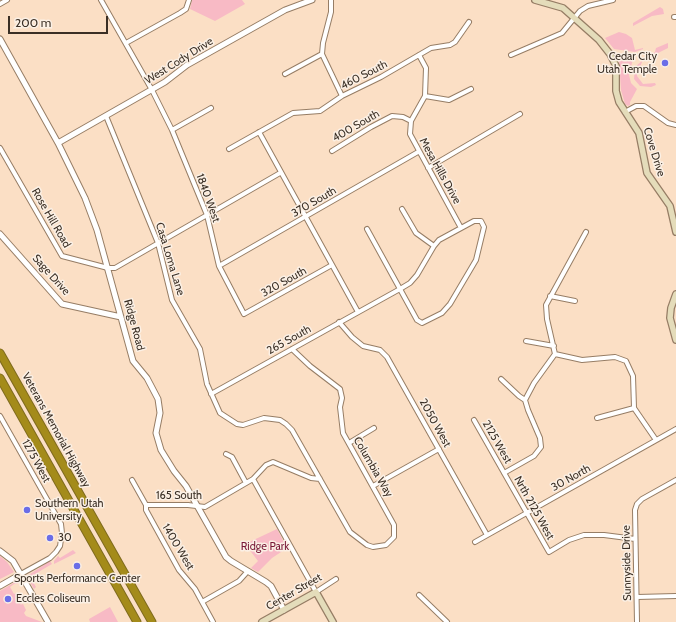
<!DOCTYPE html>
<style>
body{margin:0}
#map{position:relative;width:676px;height:622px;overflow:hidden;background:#fbdfc5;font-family:Cabin,sans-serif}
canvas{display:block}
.scale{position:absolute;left:8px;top:16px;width:100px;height:18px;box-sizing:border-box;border:2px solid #3a2f25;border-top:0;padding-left:5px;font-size:12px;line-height:14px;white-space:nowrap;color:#3a2f25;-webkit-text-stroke:3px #fbf0e5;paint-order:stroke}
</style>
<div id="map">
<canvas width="676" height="622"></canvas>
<div class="scale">200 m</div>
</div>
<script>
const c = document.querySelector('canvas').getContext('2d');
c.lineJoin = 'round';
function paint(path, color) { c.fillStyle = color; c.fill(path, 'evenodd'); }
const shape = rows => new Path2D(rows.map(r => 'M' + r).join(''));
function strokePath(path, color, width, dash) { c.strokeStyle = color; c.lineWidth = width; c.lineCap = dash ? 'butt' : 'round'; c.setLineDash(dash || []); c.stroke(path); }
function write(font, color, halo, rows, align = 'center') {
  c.font = font + ' Cabin,sans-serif'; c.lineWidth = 3; c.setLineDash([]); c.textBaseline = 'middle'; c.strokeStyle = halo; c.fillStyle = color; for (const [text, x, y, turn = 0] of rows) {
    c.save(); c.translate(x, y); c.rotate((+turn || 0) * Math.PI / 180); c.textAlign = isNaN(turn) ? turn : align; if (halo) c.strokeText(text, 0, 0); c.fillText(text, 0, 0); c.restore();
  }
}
const green = shape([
 [192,0,242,0,245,4,215,21,190,9],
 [660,7,663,9,664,14,652,16,633,26,633,23],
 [619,32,626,34,632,38,635,50,643,48,643,49,635,52,614,49,605,38],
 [668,43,668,48,650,57,649,56,655,52,656,48],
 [625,58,633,59,629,75,631,83,637,89,630,102,630,105,628,106,625,104,621,90,619,61],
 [643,60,638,71,637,71,637,76,643,84,655,83,656,85,651,87,640,86,634,79,635,67],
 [277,529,287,548,272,558,258,572,251,568,258,561,245,544],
 [73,550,76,553,54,564,54,561,58,556,60,558],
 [0,556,7,562,14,572,0,579],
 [50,561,52,564,30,577,36,587,34,589,27,576],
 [17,581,18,584,14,584,10,587,14,594,17,593,22,603,20,605,23,604,26,610,24,613,26,616,42,622,0,622,0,591],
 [110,607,118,622,90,622,89,619]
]);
const minor = shape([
 [101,0,152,90,172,130,207,215,219,266,244,314,332,265],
 [331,0,331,12,323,43,322,54,342,96],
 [0,4,7,0],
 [674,17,676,17],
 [126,43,180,13,186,9,189,0],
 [419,55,426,68,425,96,411,121,410,134,461,228],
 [511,55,562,33,580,11,588,6,613,0],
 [285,74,322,54],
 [425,96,449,100,471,89],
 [625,112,636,106,644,106,668,123,676,125],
 [106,116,158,243,172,300,200,349,207,384,220,413,237,424,243,425,264,418,280,420,286,424,292,430,350,532,367,545,373,547,386,545,394,537,394,525,343,433,340,407,342,398,340,389,310,366,292,349],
 [172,130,211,108],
 [259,132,358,312],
 [0,148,62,256,108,268,115,268,280,173],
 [229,149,293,113,320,111,342,96,381,77,431,48,450,45,455,42,469,22],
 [332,151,371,127,392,116,403,117,411,121],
 [428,168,520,114],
 [402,209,416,233,434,246],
 [219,266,418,152],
 [550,296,575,301],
 [339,322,352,337,363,346,380,350,387,357,487,535],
 [526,341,554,346],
 [555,354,582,360,615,357,626,361,633,376,634,408,656,440],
 [501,379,519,396,525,400],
 [211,394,400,289,410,283,417,275,434,246,439,240,474,221,481,221,484,227,476,260,450,304,442,313,422,323,417,320,400,289,367,229],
 [0,416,61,524,62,533,60,546,56,552,50,558,21,574],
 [597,418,634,408],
 [474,420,549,552,569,540,584,535,604,535,635,539],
 [349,443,374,428],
 [226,454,232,457,246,483],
 [504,473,534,456,541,447,540,438,528,410,525,400,534,383,555,354,547,319,546,305,586,232],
 [253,479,316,592,336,579],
 [132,480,146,505,146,510,179,570,195,589,213,622],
 [373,486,439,449],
 [146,505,188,505,205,507,253,479,266,465,273,462,311,478,320,479],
 [475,542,676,429],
 [419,595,447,622],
 [637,597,676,596],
 [202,602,239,581,248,571],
 [637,622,635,510,637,504,642,499,676,480]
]);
const tertiary = shape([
 [0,39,58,143,85,198,97,230,133,361,147,378,158,399,160,413,156,433,161,450,174,471,186,486,226,557,231,561,266,582,271,586,284,610],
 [58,143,165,82,187,65,285,10,312,0],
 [0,234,62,304,121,317],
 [0,551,13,561,48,622],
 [0,586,21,574]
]);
const secondary = shape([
 [535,0,563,8,599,40,610,54,616,66,616,91,619,102,639,133,647,173,670,206,676,232],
 [676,294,671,308,670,318,676,340],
 [262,622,316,592,333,622]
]);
const motorway = shape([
 [0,353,152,622],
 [0,378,137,622]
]);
const markers = [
 [665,63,4,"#6a6de7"],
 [27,510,4,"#6a6de7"],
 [50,538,4,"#6a6de7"],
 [77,566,4,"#6a6de7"],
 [8,599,4,"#6a6de7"]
];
const poiNames = [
 ["Cedar City",657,57,"right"],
 ["Utah Temple",657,70,"right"],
 ["Southern Utah",35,504],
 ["University",35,517],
 ["30",58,538],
 ["Sports Performance Center",77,579,"center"],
 ["Eccles Coliseum",16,599]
];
const streetNames = [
 ["West Cody Drive",179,61,-32],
 ["460 South",364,75,-27],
 ["400 South",356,126,-30],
 ["Cove Drive",654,152,73],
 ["Mesa Hills Drive",440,171,61],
 ["1840 West",208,198,70],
 ["370 South",314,202,-30],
 ["Rose Hill Road",51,218,60],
 ["Casa Loma Lane",170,259,73],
 ["Sage Drive",51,275,48],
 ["320 South",284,282,-29],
 ["Ridge Road",134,325,75],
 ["265 South",289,340,-29],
 ["2050 West",435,423,61],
 ["Veterans Memorial Highway",56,430,61],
 ["2125 West",497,442,60],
 ["1275 West",36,461,61],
 ["Columbia Way",373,467,60],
 ["30 North",571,478,-29],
 ["165 South",179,496],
 ["Nrth 2125 West",534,508,61],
 ["1400 West",178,547,59],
 ["Sunnyside Drive",627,563,-91],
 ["Center Street",294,592,-30]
];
const parkNames = [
 ["Ridge Park",265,547]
];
paint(green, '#f8bac5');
strokePath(minor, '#967d65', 6);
strokePath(tertiary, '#967d65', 7);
strokePath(secondary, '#967d65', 8);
strokePath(motorway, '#7f6b1e', 9);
strokePath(minor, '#fff', 4);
strokePath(tertiary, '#fff', 5);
strokePath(secondary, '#e4dcba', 5.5);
strokePath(motorway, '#a48b1a', 7);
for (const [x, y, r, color] of markers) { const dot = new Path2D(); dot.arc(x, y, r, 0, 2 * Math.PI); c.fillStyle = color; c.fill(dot); strokePath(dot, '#fbf0e5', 1.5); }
write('11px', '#3a2f25', '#fbf0e5', poiNames, 'left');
write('11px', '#3a2f25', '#fbf0e5', streetNames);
write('11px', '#781737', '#fbf0e5', parkNames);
</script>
